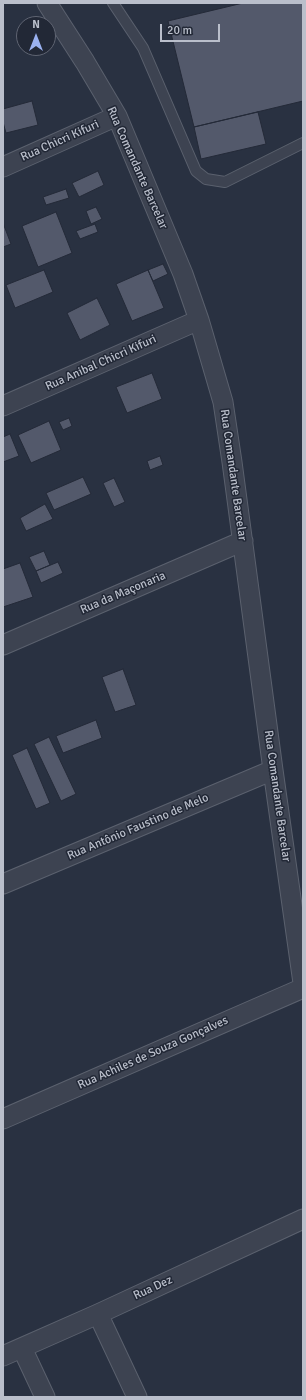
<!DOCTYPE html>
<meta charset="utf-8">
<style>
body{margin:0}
#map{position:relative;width:306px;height:1400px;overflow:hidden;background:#293141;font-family:Signika,sans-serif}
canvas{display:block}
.frame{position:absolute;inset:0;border:4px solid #babfcb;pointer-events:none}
.north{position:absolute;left:16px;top:16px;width:40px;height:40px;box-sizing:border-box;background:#222836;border:1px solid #5f6472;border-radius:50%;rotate:0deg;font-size:11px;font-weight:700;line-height:16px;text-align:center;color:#babfcb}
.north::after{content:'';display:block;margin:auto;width:14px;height:18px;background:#9ab1f0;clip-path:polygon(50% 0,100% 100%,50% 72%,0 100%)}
.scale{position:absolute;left:160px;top:24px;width:60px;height:18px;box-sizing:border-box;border:2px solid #babfcb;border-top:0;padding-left:5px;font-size:12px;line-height:14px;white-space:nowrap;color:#babfcb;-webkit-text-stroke:3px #222836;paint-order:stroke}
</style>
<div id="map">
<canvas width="306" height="1400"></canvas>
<div class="frame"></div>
<div class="north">N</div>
<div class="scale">20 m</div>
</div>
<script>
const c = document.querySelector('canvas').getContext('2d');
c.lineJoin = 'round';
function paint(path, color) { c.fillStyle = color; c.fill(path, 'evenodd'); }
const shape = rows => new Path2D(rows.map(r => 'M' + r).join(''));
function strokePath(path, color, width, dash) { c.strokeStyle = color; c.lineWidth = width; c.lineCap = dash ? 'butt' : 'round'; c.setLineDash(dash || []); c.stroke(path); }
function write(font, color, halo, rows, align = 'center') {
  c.font = font + ' Signika,sans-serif'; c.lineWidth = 3; c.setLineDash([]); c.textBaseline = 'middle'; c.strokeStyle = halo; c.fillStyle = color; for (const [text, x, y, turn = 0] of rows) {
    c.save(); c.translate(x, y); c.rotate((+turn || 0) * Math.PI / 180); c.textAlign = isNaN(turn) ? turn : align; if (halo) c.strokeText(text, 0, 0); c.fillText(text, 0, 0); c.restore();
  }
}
const building = shape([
 [243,3,303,3,303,101,194,127,168,21,243,3],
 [32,101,38,125,6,133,3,122,3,109,32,101],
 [258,112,266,144,201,159,194,127,258,112],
 [98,171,104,185,79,197,72,183,98,171],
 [66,189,69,198,46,205,43,197,66,189],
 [96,207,102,219,91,224,86,211,96,207],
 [56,212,72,253,38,267,22,226,56,212],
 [3,223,11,244,3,247,3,223],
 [95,224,98,232,80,239,76,231,95,224],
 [163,264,168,274,153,281,148,270,163,264],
 [44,270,53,292,15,308,6,285,44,270],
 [148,270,164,308,132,321,116,284,148,270],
 [97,298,110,325,80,340,67,313,97,298],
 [152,373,162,399,127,413,116,387,152,373],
 [69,418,72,426,63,430,59,422,69,418],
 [49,421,61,450,31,463,18,435,49,421],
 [10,434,19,456,3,462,3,437,10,434],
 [160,456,163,465,150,470,147,461,160,456],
 [83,477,91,494,54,510,46,493,83,477],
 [114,478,125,502,114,507,103,483,114,478],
 [45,504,53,519,26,531,20,518,45,504],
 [44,551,50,565,36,571,29,557,44,551],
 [58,562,63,573,41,583,36,571,58,562],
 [20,563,33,597,3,607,3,569,20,563],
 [123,669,136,705,115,712,102,677,123,669],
 [96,720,102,738,63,753,56,736,96,720],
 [49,737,76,794,61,801,34,744,49,737],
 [27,748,50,803,36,809,12,755,27,748]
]);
const lane = shape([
 [113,3,143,48,196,171,206,179,225,182,303,143]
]);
const street = shape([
 [47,3,85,62,117,116,183,274,199,320,223,402,232,462,273,770,303,983],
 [3,167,117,116],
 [3,406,199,320],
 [3,645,243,541],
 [3,884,273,770],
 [3,1119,303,988],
 [98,1314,137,1397],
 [22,1348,45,1397],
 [3,1356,98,1314,303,1219]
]);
const streetNames = [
 ["Rua Chicri Kifuri",60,141,-24],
 ["Rua Comandante Barcelar",137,168,66],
 ["Rua Anibal Chicri Kifuri",101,363,-24],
 ["Rua Comandante Barcelar",233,475,82],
 ["Rua da Maçonaria",123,593,-23],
 ["Rua Comandante Barcelar",277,796,82],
 ["Rua Antônio Faustino de Melo",138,827,-23],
 ["Rua Achiles de Souza Gonçalves",153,1053,-24],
 ["Rua Dez",153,1288,-25]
];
paint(building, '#53596b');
strokePath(building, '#242a38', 1);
strokePath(lane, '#5b616e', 12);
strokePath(street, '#5b616e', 21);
strokePath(lane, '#3d4351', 10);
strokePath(street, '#3d4351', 19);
write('12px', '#babfcb', '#222836', streetNames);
</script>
